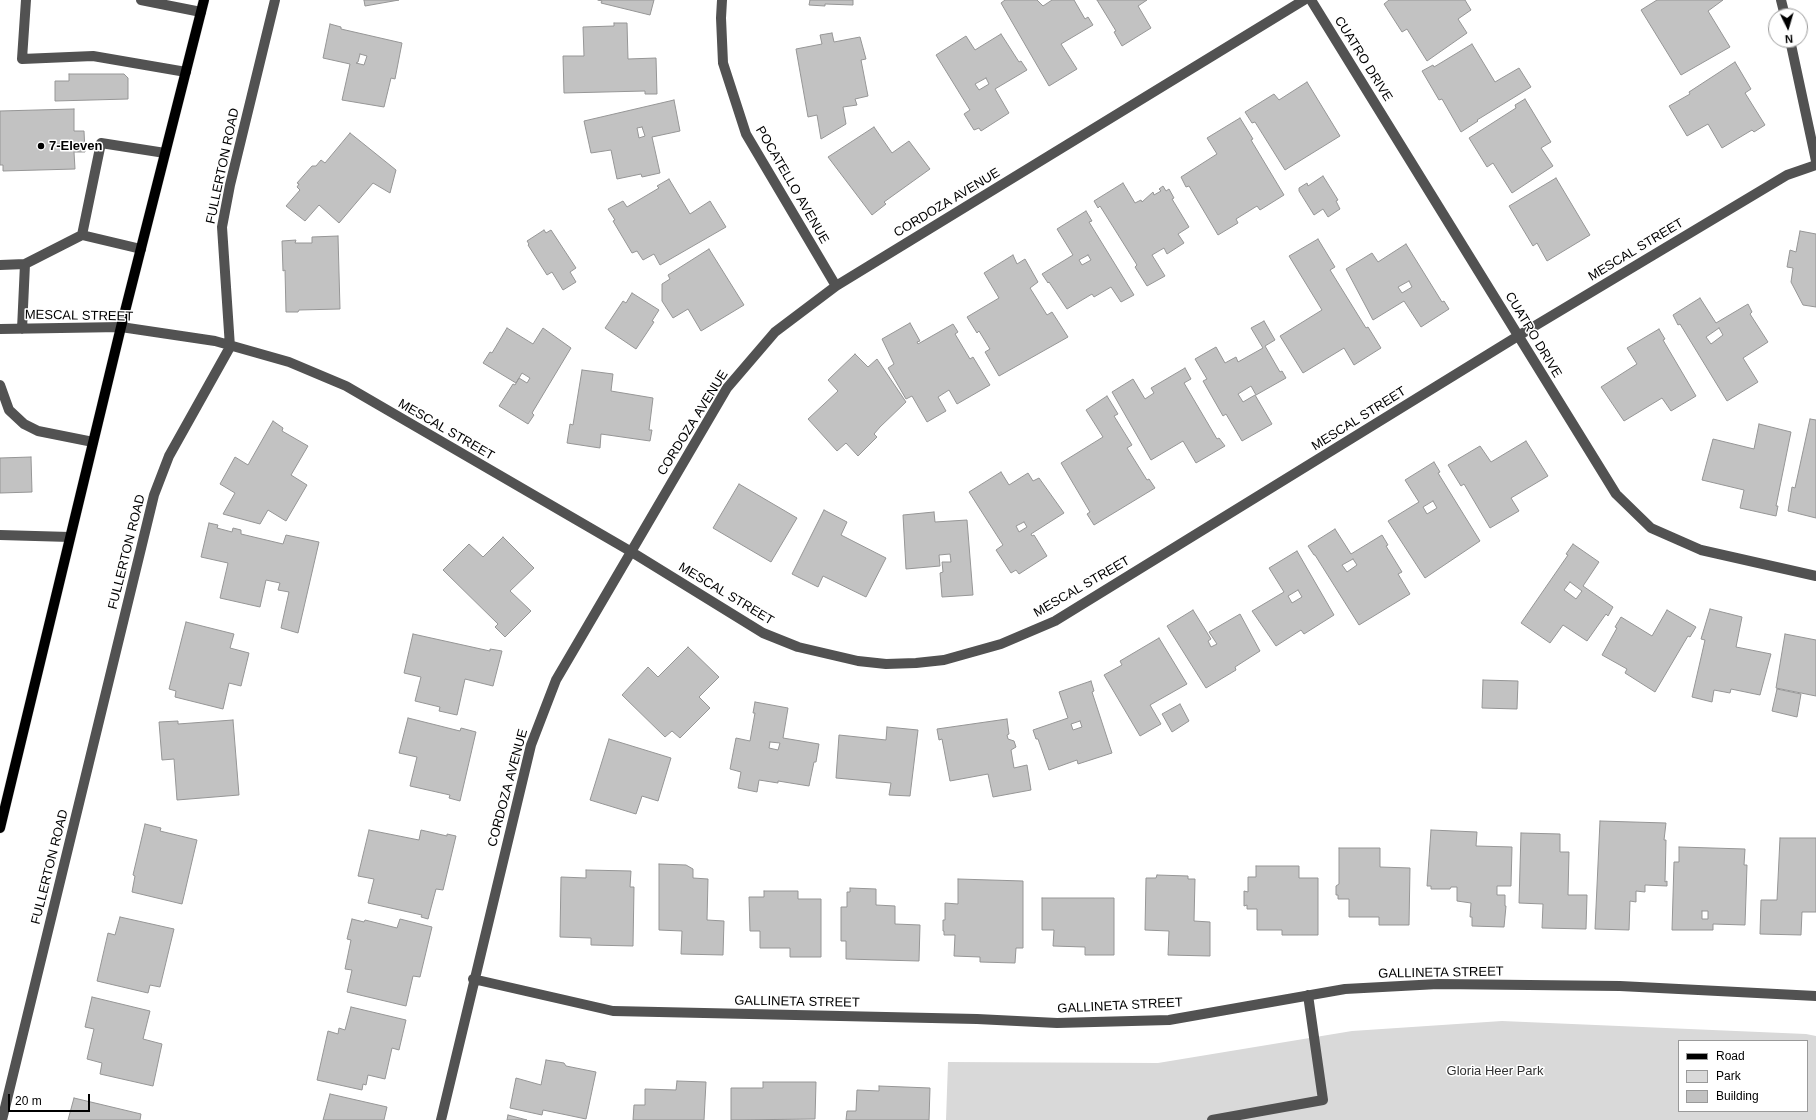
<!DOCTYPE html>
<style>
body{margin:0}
#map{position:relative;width:1816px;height:1120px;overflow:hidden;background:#fff;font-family:Helvetica,sans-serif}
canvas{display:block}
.legend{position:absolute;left:1678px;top:1040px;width:130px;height:72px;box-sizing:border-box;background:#fff;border:1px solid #999;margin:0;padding:5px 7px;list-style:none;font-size:12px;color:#000}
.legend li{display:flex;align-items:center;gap:8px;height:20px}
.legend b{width:20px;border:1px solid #999}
.north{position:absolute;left:1768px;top:8px;width:40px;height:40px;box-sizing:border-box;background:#fff;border:1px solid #999;border-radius:50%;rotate:175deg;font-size:11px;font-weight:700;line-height:16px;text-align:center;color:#000}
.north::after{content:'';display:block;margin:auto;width:14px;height:18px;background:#000;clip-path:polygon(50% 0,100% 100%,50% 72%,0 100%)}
.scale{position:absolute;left:8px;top:1094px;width:82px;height:18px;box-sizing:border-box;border:2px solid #000;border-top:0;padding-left:5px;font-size:12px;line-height:14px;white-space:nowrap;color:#000;-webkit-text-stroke:3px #fff;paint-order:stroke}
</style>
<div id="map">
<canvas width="1816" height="1120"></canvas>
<ul class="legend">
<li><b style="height:5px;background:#000"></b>Road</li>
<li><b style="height:11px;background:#d9d9d9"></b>Park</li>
<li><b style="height:11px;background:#c2c2c2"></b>Building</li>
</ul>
<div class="north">N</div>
<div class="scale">20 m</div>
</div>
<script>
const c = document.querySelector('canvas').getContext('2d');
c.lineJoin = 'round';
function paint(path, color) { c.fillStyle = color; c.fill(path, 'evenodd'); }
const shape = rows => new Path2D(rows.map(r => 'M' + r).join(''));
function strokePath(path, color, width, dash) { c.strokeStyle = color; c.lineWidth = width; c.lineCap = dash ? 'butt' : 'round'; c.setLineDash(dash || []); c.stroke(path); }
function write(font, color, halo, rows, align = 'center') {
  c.font = font + ' Helvetica,sans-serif'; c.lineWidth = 3; c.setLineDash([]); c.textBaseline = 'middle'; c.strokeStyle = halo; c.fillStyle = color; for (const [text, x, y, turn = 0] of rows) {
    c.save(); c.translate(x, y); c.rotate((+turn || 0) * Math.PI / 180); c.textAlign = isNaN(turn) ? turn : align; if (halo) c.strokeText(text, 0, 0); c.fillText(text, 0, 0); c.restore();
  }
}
const green = shape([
 [1502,1021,1806,1034,1816,1036,1816,1120,946,1120,948,1062,1158,1063,1352,1031],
 [1679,1041,1807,1041,1807,1111,1679,1111]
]);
const building = shape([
 [364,0,399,0,365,6,364,0],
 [598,0,654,0,650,15,601,3,602,1,598,0],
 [810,0,853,0,853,5,825,4,825,6,809,5,810,0],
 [1005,0,1037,0,1043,6,1052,0,1074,0,1085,19,1088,17,1093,25,1061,44,1077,69,1049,86,1001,3,1005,0],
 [1097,0,1147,0,1138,6,1151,28,1122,46,1114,32,1116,31,1097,0],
 [1389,0,1465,0,1471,10,1458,19,1467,33,1427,61,1407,29,1402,32,1384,4,1389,0],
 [1657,0,1723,0,1708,11,1730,47,1681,75,1641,10,1657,0],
 [614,23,627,23,628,59,656,58,657,94,645,94,645,91,564,93,563,56,584,56,583,27,614,26,614,23],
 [330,24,341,27,341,29,402,43,395,79,391,78,384,107,342,100,350,64,323,58,330,24],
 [360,54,367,56,364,65,356,63,358,62,360,54],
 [832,33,834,42,860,37,866,59,861,60,868,96,855,99,857,105,843,107,846,124,821,139,817,115,808,117,796,49,822,44,820,35,832,33],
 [1001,34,1019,62,1021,61,1027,70,995,89,1009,113,981,131,979,128,974,130,964,114,970,110,936,55,966,36,975,50,1001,34],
 [986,78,989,84,979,90,975,84,986,78],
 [1472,44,1495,82,1519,68,1531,87,1477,120,1478,121,1461,132,1442,99,1439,100,1422,71,1433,65,1434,67,1472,44],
 [1735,62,1751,89,1745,93,1765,125,1754,132,1752,130,1722,148,1708,124,1687,136,1669,106,1690,94,1689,92,1735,62],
 [69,74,124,74,128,78,128,99,55,101,55,81,69,81,69,74],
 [1307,82,1340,136,1285,170,1255,122,1252,123,1245,112,1274,94,1279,100,1307,82],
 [1525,99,1551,142,1541,148,1553,166,1512,193,1493,163,1487,167,1469,138,1516,108,1515,105,1525,99],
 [674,100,680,131,652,137,660,173,642,177,641,174,617,179,611,150,591,153,584,121,674,100],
 [642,127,645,136,639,138,637,128,642,127],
 [74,109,74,131,84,131,85,152,74,152,75,169,3,171,3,165,0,165,0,111,74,109],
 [1240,118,1253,139,1251,140,1284,195,1260,210,1257,206,1236,219,1238,223,1218,235,1189,186,1186,187,1181,177,1217,154,1207,138,1240,118],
 [874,127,892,153,909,141,930,169,884,202,886,204,872,215,828,157,874,127],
 [350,133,396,170,390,193,373,183,339,223,319,205,305,221,286,206,300,190,297,187,299,184,297,183,312,166,316,166,321,160,325,163,350,133],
 [1323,176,1338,200,1336,201,1340,209,1328,217,1323,209,1314,215,1299,191,1299,188,1307,183,1308,186,1323,176],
 [1556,178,1590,235,1547,261,1537,243,1533,246,1509,206,1556,178],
 [669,179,690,214,710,201,726,227,660,265,654,254,643,260,637,251,632,253,613,221,615,220,608,209,623,201,627,207,659,188,657,186,669,179],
 [1123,183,1135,203,1141,200,1142,202,1153,192,1154,195,1161,191,1159,189,1163,186,1166,191,1169,189,1174,198,1172,199,1189,227,1178,234,1184,243,1167,254,1164,248,1152,255,1165,276,1147,286,1135,267,1137,265,1100,206,1098,208,1094,201,1123,183],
 [1086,211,1092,221,1089,222,1134,295,1121,302,1111,287,1094,297,1092,294,1067,309,1049,282,1048,283,1042,274,1073,255,1057,229,1086,211],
 [1088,255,1091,260,1082,265,1079,260,1088,255],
 [544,230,546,233,551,230,576,268,570,272,576,282,563,290,552,272,547,275,528,245,529,244,527,241,544,230],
 [1800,231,1816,234,1816,307,1803,305,1791,282,1793,268,1787,267,1790,250,1796,252,1800,231],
 [338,236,340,309,299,310,298,312,286,312,285,270,283,271,282,241,296,240,295,243,312,243,312,237,338,236],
 [1318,239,1335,267,1330,270,1366,328,1368,327,1381,348,1354,365,1344,348,1303,373,1280,336,1322,310,1289,256,1318,239],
 [1406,244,1442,302,1444,301,1449,309,1421,327,1404,301,1373,320,1346,269,1372,253,1378,262,1406,244],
 [1409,281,1412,287,1402,293,1398,287,1409,281],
 [709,249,744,305,701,331,688,309,673,318,662,301,662,284,670,279,668,275,709,249],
 [1013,255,1017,264,1025,259,1038,282,1030,288,1047,315,1052,312,1068,337,999,376,985,352,990,349,979,331,977,333,967,317,999,298,984,273,1013,255],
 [632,293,659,310,652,321,654,322,636,349,605,328,623,301,626,303,632,293],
 [1700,298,1716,323,1748,304,1752,312,1750,314,1768,342,1743,358,1758,382,1727,401,1680,324,1678,325,1673,315,1700,298],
 [1719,328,1723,335,1711,344,1706,337,1719,328],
 [1264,321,1275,340,1265,346,1280,372,1282,371,1286,378,1256,395,1251,386,1238,394,1243,402,1255,395,1272,424,1242,441,1226,414,1223,416,1203,381,1207,379,1195,359,1216,347,1225,363,1236,357,1238,362,1263,348,1251,328,1264,321],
 [910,323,920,341,917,342,918,344,953,324,958,332,955,334,970,359,973,357,990,385,957,404,949,390,938,397,946,411,927,422,912,396,906,399,888,368,894,364,882,339,910,323],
 [507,328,533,344,543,328,571,348,532,413,534,415,528,424,499,406,513,384,515,385,519,378,527,383,530,378,522,373,516,383,483,363,490,352,492,353,507,328],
 [1659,329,1665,339,1663,340,1696,396,1671,411,1662,398,1624,421,1601,387,1637,364,1627,348,1659,329],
 [855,354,868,367,877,359,906,402,880,427,874,434,877,437,858,456,846,443,837,451,808,419,838,391,828,380,855,354],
 [1185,368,1191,379,1184,383,1217,439,1219,438,1225,446,1196,463,1183,441,1151,460,1112,392,1133,379,1145,399,1154,393,1151,388,1185,368],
 [582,370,613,374,611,391,653,398,649,430,652,430,650,441,601,434,600,448,567,443,570,424,573,425,582,370],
 [1107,396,1118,414,1114,416,1132,445,1127,448,1147,480,1149,479,1155,488,1094,525,1087,514,1090,512,1061,463,1103,437,1086,410,1107,396],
 [1810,419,1816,420,1816,518,1788,511,1792,487,1795,488,1810,419],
 [273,421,283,428,282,431,308,446,291,475,307,485,286,521,268,510,260,524,223,514,235,493,220,484,235,457,248,465,273,421],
 [1759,424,1791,432,1776,506,1778,506,1776,516,1740,508,1744,490,1702,480,1713,439,1754,449,1759,424],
 [1526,441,1548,476,1511,498,1519,511,1490,528,1464,484,1461,486,1448,465,1480,446,1491,462,1526,441],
 [31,457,32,492,0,493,0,458,31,457],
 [1434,462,1440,472,1438,473,1480,541,1425,578,1388,521,1419,502,1405,480,1434,462],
 [1433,501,1437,508,1427,514,1423,507,1433,501],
 [1001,472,1009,485,1028,473,1033,481,1039,478,1064,513,1031,534,1032,536,1034,535,1047,556,1019,574,1016,570,1011,573,996,550,1003,545,969,492,1001,472],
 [1024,522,1027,527,1019,532,1016,526,1024,522],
 [739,484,797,518,771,562,713,528,739,484],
 [824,510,847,522,841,535,886,558,866,597,823,576,818,587,792,574,824,510],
 [934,512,935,522,967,520,973,595,942,597,940,573,943,572,942,562,951,562,950,554,939,555,940,566,906,569,903,515,934,512],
 [209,523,218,525,217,528,232,532,233,528,241,530,241,534,283,544,286,535,319,542,298,633,281,628,289,592,278,590,280,583,266,580,260,607,220,598,228,563,201,557,209,523],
 [1335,529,1351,554,1382,535,1388,545,1386,546,1402,572,1398,574,1410,594,1359,625,1315,555,1314,555,1308,546,1335,529],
 [1353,559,1357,565,1347,572,1342,565,1353,559],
 [503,537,534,568,510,591,531,611,505,637,495,627,498,624,443,570,469,544,483,557,503,537],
 [1573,544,1599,562,1583,586,1613,607,1608,616,1606,614,1587,641,1563,625,1550,643,1521,623,1568,555,1566,554,1573,544],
 [1570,582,1582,591,1576,599,1564,590,1570,582],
 [1297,551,1334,615,1304,634,1301,630,1276,646,1252,611,1284,592,1269,568,1297,551],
 [1298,590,1302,597,1292,603,1288,596,1298,590],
 [1710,609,1742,617,1736,647,1771,654,1760,695,1731,689,1730,693,1714,690,1712,702,1692,697,1705,640,1701,639,1710,609],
 [1193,610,1211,639,1208,641,1211,647,1217,644,1209,632,1240,614,1260,651,1235,667,1236,670,1206,688,1167,626,1193,610],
 [1667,610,1696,627,1690,637,1688,636,1655,692,1625,673,1627,669,1602,655,1617,628,1615,627,1621,617,1652,636,1667,610],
 [186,622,234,634,230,648,249,653,241,686,229,683,223,709,175,697,176,691,169,689,186,622],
 [413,634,490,651,490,649,502,651,493,686,465,679,457,715,439,711,440,707,415,701,421,677,404,673,413,634],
 [1785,634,1816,640,1816,696,1776,688,1785,634],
 [1159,638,1187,684,1150,705,1161,724,1140,736,1104,675,1122,665,1120,661,1159,638],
 [688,647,719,677,699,697,710,708,680,738,672,731,665,737,622,695,648,667,658,677,688,647],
 [1483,680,1518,681,1517,709,1482,708,1483,680],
 [1091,681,1094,691,1092,692,1112,753,1078,764,1077,760,1049,770,1038,739,1036,739,1033,730,1068,718,1059,692,1091,681],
 [1080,721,1082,727,1073,730,1071,724,1080,721],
 [1777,689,1801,694,1797,717,1772,711,1777,689],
 [755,702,788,708,783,738,819,744,816,762,814,762,809,786,778,781,778,783,759,780,757,792,738,788,741,772,730,769,736,738,750,741,755,713,753,713,755,702],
 [770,742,780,743,778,750,769,748,770,742],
 [1180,704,1189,721,1172,732,1162,714,1180,704],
 [408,718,460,731,461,728,476,732,460,801,449,798,450,795,410,786,417,757,399,753,408,718],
 [1007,719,1009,734,1007,735,1008,739,1014,741,1016,747,1011,750,1014,768,1027,765,1031,790,993,797,988,774,950,781,942,739,939,740,937,729,1007,719],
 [233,720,239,795,177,800,174,759,162,760,159,722,178,721,178,724,233,720],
 [887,727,918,730,910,796,889,795,891,783,836,778,839,735,886,740,887,727],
 [609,739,671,758,658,801,642,796,636,814,590,800,609,739],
 [1600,821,1666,823,1664,840,1666,840,1665,882,1667,881,1667,886,1645,885,1645,892,1636,891,1636,902,1630,901,1629,930,1595,929,1600,821],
 [145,824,161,828,160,831,197,840,182,904,132,892,135,876,133,875,145,824],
 [369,830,419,840,421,830,447,836,447,834,456,836,443,890,436,889,428,919,421,917,422,915,368,903,374,879,358,876,369,830],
 [1431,830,1477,832,1476,846,1512,847,1511,886,1497,886,1497,895,1505,895,1505,906,1506,906,1504,927,1472,926,1472,917,1470,917,1471,903,1457,901,1457,887,1451,887,1450,889,1431,889,1431,886,1427,886,1431,830],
 [1521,833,1560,834,1560,852,1569,852,1568,895,1587,895,1586,929,1542,928,1543,904,1519,903,1521,833],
 [1780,838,1816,838,1816,912,1802,912,1801,935,1760,934,1761,900,1777,900,1780,838],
 [1679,847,1745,849,1744,865,1747,865,1745,925,1713,924,1713,930,1672,930,1674,862,1679,862,1679,847],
 [1702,911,1708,911,1708,919,1702,919,1702,911],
 [1339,848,1380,848,1380,867,1410,868,1409,925,1379,925,1379,917,1349,917,1349,899,1338,899,1338,895,1336,895,1336,886,1339,884,1339,848],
 [659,864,686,865,693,869,693,878,708,879,707,920,724,921,723,955,681,954,682,931,659,930,659,864],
 [1256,866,1299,866,1299,878,1318,878,1318,935,1282,935,1282,930,1257,930,1257,909,1247,909,1247,905,1244,906,1244,891,1248,892,1248,877,1256,877,1256,866],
 [586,870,631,871,630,887,634,887,633,946,591,945,591,938,560,937,561,877,586,878,586,870],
 [1157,875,1188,876,1188,879,1195,879,1194,921,1210,922,1210,956,1168,955,1169,931,1145,930,1146,878,1156,878,1157,875],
 [958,879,1023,881,1023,948,1016,948,1015,963,980,962,980,957,954,956,955,935,944,935,944,931,943,931,943,920,945,920,945,903,958,904,958,879],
 [850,888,876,889,876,905,895,906,895,924,920,925,919,961,846,959,846,941,841,941,841,907,847,907,847,892,850,892,850,888],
 [764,891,798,891,798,899,821,899,821,957,790,957,790,948,760,948,760,931,750,931,749,897,764,897,764,891],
 [1042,898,1114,898,1114,955,1085,955,1085,947,1053,946,1054,930,1042,930,1042,898],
 [120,917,174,929,160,987,150,985,148,993,97,981,108,933,115,935,120,917],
 [352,919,364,922,365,920,397,928,400,919,432,927,420,977,413,976,406,1006,347,992,352,970,345,969,351,940,347,939,352,919],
 [92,997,150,1011,143,1039,162,1044,153,1086,100,1074,102,1063,87,1059,94,1029,85,1027,92,997],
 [351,1007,406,1020,399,1050,392,1048,385,1079,368,1075,366,1085,363,1084,362,1090,317,1080,328,1031,338,1034,339,1028,345,1030,351,1007],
 [546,1060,564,1063,566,1066,596,1072,586,1119,543,1110,542,1115,510,1108,516,1078,541,1085,546,1060],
 [677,1081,706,1082,704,1120,633,1120,634,1105,645,1105,645,1089,676,1090,677,1081],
 [763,1082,816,1082,815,1119,731,1120,731,1088,763,1088,763,1082],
 [879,1086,930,1088,929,1120,846,1120,847,1111,856,1111,857,1090,879,1091,879,1086],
 [330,1094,387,1107,384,1120,323,1120,330,1094],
 [74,1098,141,1114,140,1120,68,1120,74,1098],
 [508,1115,527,1120,507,1120,508,1115]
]);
const minor = shape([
 [26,0,22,59,93,56,186,72],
 [141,0,201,12],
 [722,0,721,18,723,63,746,134,836,286],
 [1311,0,1616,494,1651,528,1701,550,1816,576],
 [1781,0,1785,16],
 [1790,40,1816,161],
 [82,235,141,249],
 [0,265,25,264,82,235,101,143,165,153],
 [0,329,121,327,215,341,289,362,346,386,630,551,763,633,798,647,858,661,886,664,916,663,944,660,1001,644,1055,621,1518,336,1787,175,1816,165],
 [22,329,25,264],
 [0,385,9,410,24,424,38,431,93,442],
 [0,535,70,537],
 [473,979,613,1011,977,1019,1057,1023,1169,1020,1345,989,1438,984,1620,986,1816,996],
 [2,1120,154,495,169,456,230,347,222,227,230,185,275,0],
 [441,1120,531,745,556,680,727,388,775,332,836,286,1304,0],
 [1212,1120,1323,1100,1308,995]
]);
const major = shape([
 [0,828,121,327,204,0]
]);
const markers = [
 [41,146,4,"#000"]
];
const streetNames = [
 ["CUATRO DRIVE",1363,59,58],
 ["FULLERTON ROAD",223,166,-78],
 ["POCATELLO AVENUE",792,185,60],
 ["CORDOZA AVENUE",947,203,-31],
 ["MESCAL STREET",1636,250,-31],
 ["MESCAL STREET",79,316,1],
 ["CUATRO DRIVE",1533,335,59],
 ["MESCAL STREET",1359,419,-32],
 ["CORDOZA AVENUE",693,423,-58],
 ["MESCAL STREET",446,430,30],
 ["FULLERTON ROAD",127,552,-76],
 ["MESCAL STREET",1082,587,-30],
 ["MESCAL STREET",726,594,31],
 ["CORDOZA AVENUE",508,788,-75],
 ["FULLERTON ROAD",50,867,-76],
 ["GALLINETA STREET",1441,973,-1],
 ["GALLINETA STREET",797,1002,1],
 ["GALLINETA STREET",1120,1006,-3]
];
const poiNames = [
 ["7-Eleven",49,146]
];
const parkNames = [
 ["Gloria Heer Park",1495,1071]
];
paint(green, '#d9d9d9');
paint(building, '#c2c2c2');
strokePath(building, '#969696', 1);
strokePath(major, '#dbdbdb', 11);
strokePath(minor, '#525252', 10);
strokePath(major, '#000', 10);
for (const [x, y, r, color] of markers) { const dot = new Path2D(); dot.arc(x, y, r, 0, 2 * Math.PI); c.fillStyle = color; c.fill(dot); strokePath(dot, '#fff', 1.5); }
write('13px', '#000', '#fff', streetNames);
write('bold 13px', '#000', '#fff', poiNames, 'left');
write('13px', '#303030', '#fff', parkNames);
</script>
